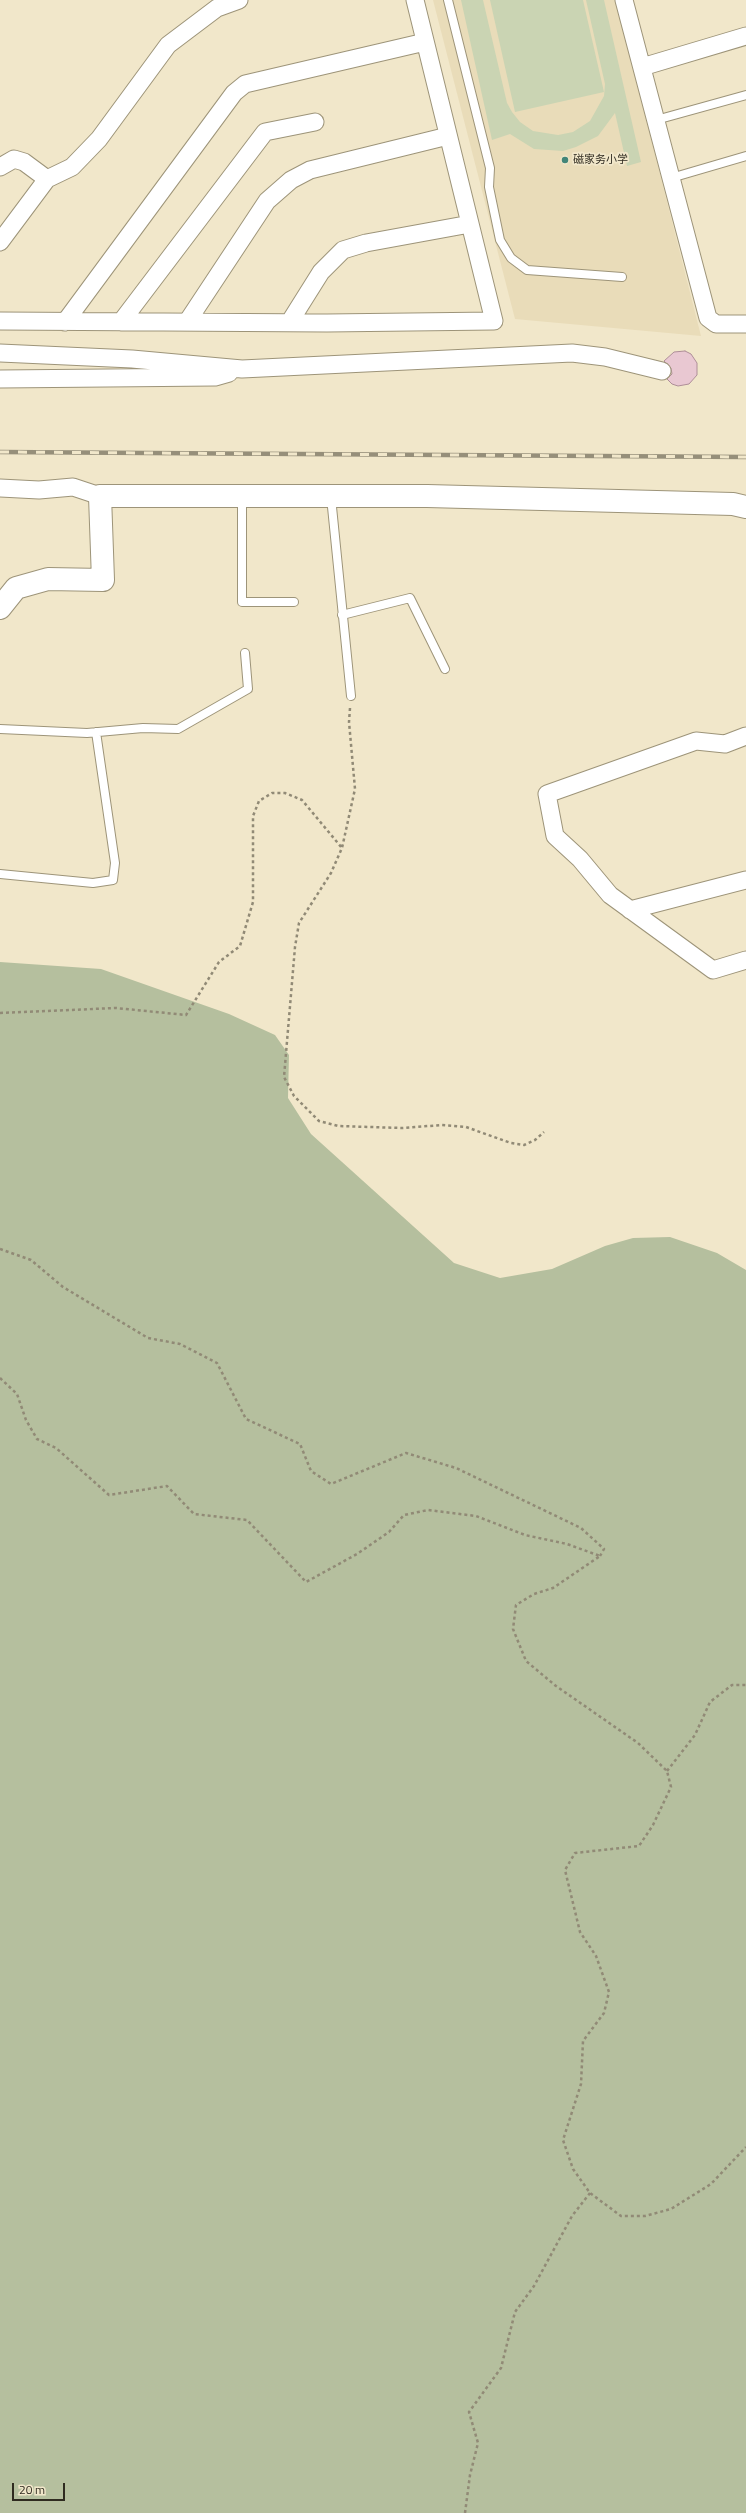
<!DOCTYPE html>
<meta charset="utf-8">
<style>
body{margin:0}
#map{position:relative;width:746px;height:2513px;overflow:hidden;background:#f1e7ca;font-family:"Titillium Web",sans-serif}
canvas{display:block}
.scale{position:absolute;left:12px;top:2483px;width:53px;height:18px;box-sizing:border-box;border:2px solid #2f2b20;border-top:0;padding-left:5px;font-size:12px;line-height:14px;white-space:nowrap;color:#2f2b20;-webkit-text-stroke:3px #f1e7ca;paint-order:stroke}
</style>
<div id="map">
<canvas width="746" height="2513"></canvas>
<div class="scale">20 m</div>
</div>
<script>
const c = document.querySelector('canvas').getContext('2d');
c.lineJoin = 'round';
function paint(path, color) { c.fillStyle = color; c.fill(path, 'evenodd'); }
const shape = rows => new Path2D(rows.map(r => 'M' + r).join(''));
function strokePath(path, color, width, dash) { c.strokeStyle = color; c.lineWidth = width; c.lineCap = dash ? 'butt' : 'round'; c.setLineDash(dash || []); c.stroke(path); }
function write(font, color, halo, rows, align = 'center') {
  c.font = font + ' "Titillium Web","Noto Sans SC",sans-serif'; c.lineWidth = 3.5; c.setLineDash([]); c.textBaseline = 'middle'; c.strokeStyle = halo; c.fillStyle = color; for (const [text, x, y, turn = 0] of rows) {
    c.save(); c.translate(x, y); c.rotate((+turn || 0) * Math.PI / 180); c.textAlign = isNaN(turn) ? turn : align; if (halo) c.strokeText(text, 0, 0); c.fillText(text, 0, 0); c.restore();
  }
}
const built = shape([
 [433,0,616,0,701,336,515,319]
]);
const green = shape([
 [461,0,483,0,507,103,512,112,520,122,533,131,558,135,573,132,590,121,604,96,605,84,586,0,604,0,641,162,627,166,615,113,598,136,576,147,563,151,534,149,510,134,492,140],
 [490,0,583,0,604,92,515,112]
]);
const forest = shape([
 [0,962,101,969,229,1014,275,1035,289,1055,288,1098,311,1134,454,1263,500,1278,552,1269,605,1246,633,1238,670,1237,717,1253,746,1270,746,2513,0,2513]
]);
const building = shape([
 [685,351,691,354,697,363,697,375,689,384,678,386,672,384,667,379,672,374,671,368,664,361,674,352,685,351]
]);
const path = shape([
 [350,708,349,722,355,789,342,848,331,873,299,923,295,947,284,1077,294,1096,319,1121,338,1126,402,1128,442,1125,466,1127,511,1143,524,1145,535,1140,544,1132],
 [0,1013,116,1008,186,1015,219,962,240,946,253,902,253,816,259,801,272,793,285,793,302,800,342,848],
 [0,1249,31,1260,63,1287,148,1338,180,1344,217,1363,246,1419,300,1444,311,1471,331,1484,406,1453,456,1468,581,1528,604,1549,600,1556],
 [0,1378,17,1394,26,1420,37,1439,56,1448,109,1495,167,1486,194,1514,247,1520,306,1582,357,1554,389,1532,404,1515,428,1510,476,1516,525,1535,567,1544,600,1556,553,1588,534,1594,516,1605,513,1629,526,1661,556,1686,638,1743,667,1771,671,1787,653,1825,639,1846,575,1853,565,1870,580,1932,596,1956,609,1992,604,2013,583,2041,581,2084,563,2140,573,2169,590,2193,621,2216,645,2216,671,2209,711,2184,746,2147],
 [667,1771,695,1735,710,1702,732,1685,746,1685],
 [465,2513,470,2475,478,2443,469,2412,501,2368,515,2312,534,2286,572,2216,590,2193]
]);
const lane = shape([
 [448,0,490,168,489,187,500,240,511,258,527,270,622,277],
 [656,120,746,95],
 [671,178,746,156],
 [242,497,242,602,294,602],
 [331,497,351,696],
 [342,615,410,598,445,669],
 [0,729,87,733,143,728,178,729,248,689,245,653],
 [0,874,93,883,113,880,115,863,96,732]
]);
const street = shape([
 [624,0,708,318,716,324,746,324],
 [642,67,746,36],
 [0,167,14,159,24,162,47,179],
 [0,242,47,179,72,167,99,139,168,45,217,8,239,0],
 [0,321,327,323,494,321,415,0],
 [65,322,234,93,245,84,425,42],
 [121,322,265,132,315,122],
 [187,322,267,201,291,180,310,170,448,136],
 [289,323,321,272,343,250,366,243,470,224],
 [0,353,132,359,242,369,572,353,605,357,662,371],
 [0,379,215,377,229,373],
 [0,488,39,490,73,487,100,496],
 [746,736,725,744,696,741,547,794,555,836,580,859,610,895,713,970,746,960],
 [630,910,746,880]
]);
const secondary = shape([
 [0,608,16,588,48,579,103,580,100,496,427,496,733,504,746,507]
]);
const rail = shape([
 [0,452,746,457]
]);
const markers = [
 [565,160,4,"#428578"]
];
const poiNames = [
 ["磁家务小学",573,160]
];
paint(built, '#e9dcb9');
paint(green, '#cad4b3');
paint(forest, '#b5bf9e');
paint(building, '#e9c8d2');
strokePath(building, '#ae8e98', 1);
strokePath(lane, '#9d9479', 10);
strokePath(street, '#9d9479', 19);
strokePath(secondary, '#9d9479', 24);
strokePath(path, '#918a76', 2.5, [3, 3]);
strokePath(lane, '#fff', 8);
strokePath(street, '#fff', 17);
strokePath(secondary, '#fff', 22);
strokePath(rail, '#968f7a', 4.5);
strokePath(rail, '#f1e7ca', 3, [9]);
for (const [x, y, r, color] of markers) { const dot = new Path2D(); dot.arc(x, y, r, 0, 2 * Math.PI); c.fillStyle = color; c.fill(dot); strokePath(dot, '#f1e7ca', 1.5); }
write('11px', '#2f2b20', '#f1e7ca', poiNames, 'left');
</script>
